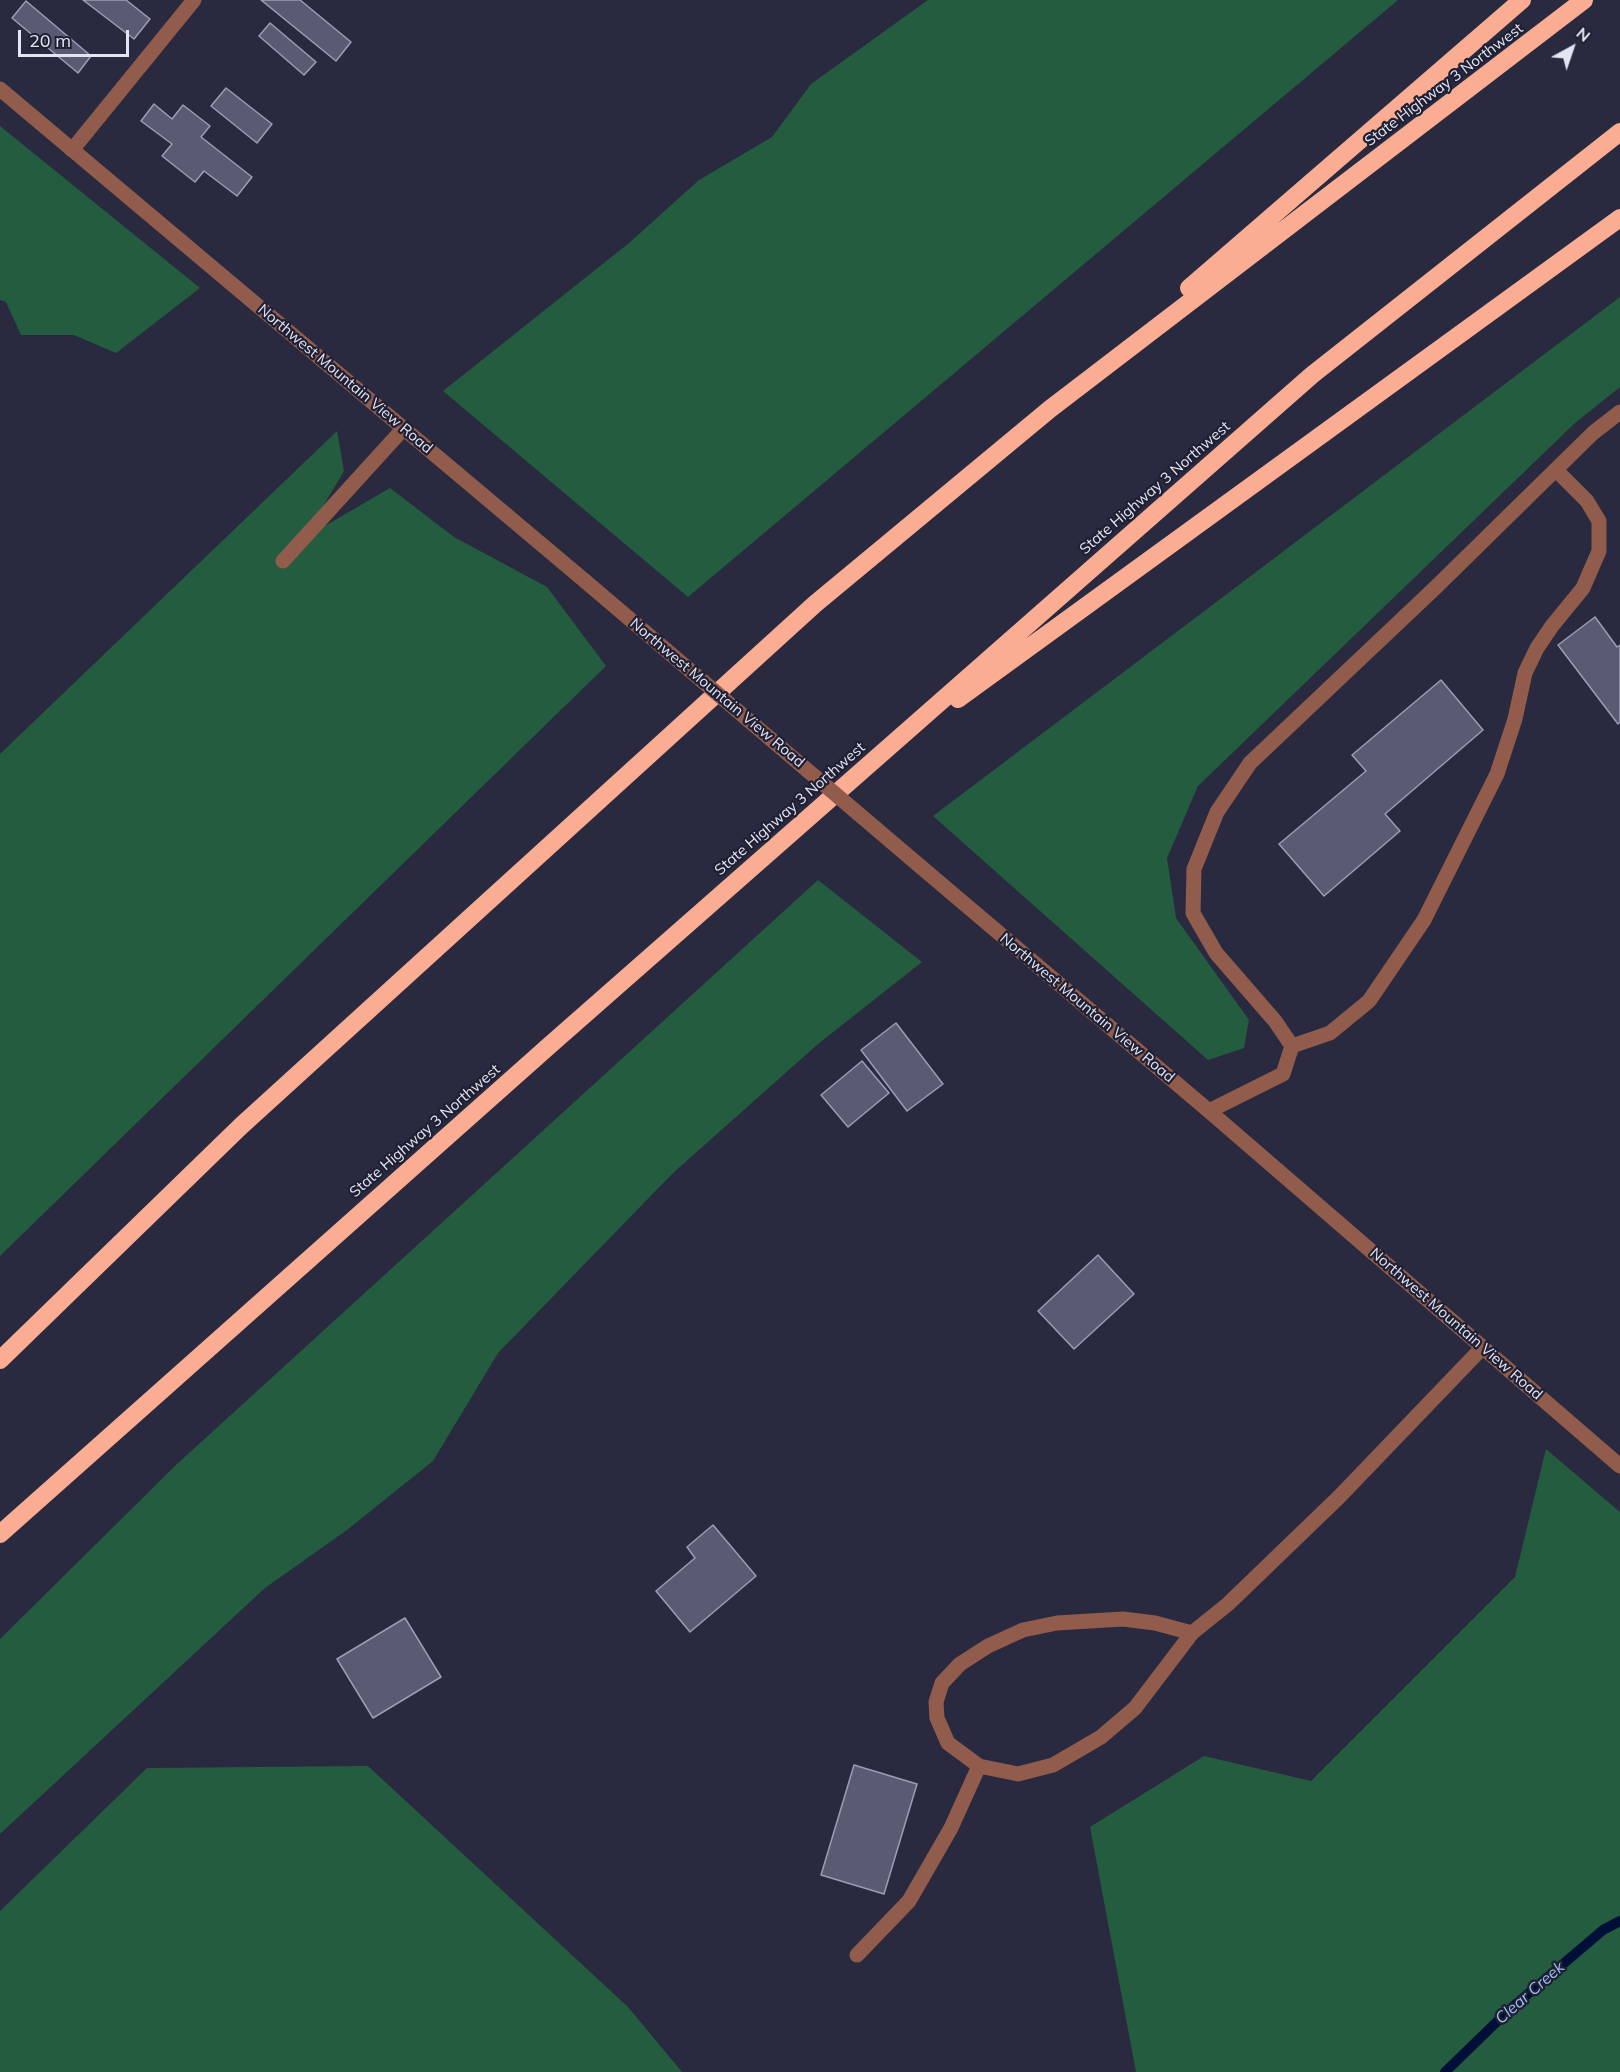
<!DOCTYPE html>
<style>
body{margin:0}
#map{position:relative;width:1620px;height:2072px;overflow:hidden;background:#292a3f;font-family:Mulish,sans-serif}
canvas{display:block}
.north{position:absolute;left:1542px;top:18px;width:60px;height:60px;-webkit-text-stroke:4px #202034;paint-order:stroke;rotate:40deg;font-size:16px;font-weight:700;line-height:24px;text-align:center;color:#e4e5f3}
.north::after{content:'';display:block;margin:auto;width:21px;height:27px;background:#e4e5f3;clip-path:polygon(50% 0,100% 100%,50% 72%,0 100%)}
.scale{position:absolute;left:18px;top:30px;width:111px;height:27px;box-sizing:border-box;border:3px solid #e4e5f3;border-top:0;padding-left:8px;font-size:18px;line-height:21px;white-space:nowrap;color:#e4e5f3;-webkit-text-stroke:4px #202034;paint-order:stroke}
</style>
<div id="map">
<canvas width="1620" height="2072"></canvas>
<div class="north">N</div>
<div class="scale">20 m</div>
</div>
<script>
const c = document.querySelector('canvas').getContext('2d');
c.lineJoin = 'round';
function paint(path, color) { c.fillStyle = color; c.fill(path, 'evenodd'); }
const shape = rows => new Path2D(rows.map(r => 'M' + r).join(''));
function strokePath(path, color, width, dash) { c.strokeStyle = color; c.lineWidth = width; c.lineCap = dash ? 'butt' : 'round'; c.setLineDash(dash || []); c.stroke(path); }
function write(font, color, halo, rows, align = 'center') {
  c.font = font + ' Mulish,sans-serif'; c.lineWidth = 4.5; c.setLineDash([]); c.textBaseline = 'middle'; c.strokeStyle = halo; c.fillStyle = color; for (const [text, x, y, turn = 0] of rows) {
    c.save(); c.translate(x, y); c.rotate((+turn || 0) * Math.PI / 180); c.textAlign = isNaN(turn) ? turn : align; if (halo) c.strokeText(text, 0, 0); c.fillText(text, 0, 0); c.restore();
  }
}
const green = shape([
 [928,0,1398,0,688,597,443,391,629,243,699,180,772,137,811,84],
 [0,126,200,288,116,353,74,335,21,335,6,302,0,300],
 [1620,297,1620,387,1575,423,1198,786,1167,858,1176,918,1249,1020,1244,1048,1208,1060,933,816],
 [337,431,344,471,304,538,390,488,454,537,547,587,606,666,0,1256,0,754],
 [818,880,922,962,818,1044,673,1173,498,1353,433,1461,347,1530,265,1588,0,1834,0,1639,177,1464],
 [1546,1449,1620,1512,1620,2072,1136,2072,1090,1827,1204,1756,1311,1781,1515,1577],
 [368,1766,628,2007,682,2072,0,2072,0,1911,147,1768]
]);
const stream = shape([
 [1445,2072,1509,2010,1603,1930,1620,1921]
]);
const building = shape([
 [83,0,126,0,150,19,134,39,83,0],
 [261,0,300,0,351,42,336,61,261,0],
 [26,1,91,56,78,73,12,18,26,1],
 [270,23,316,62,304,75,259,36,270,23],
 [226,88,272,124,257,143,211,106,226,88],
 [154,104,172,119,183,105,210,126,201,137,252,177,237,196,204,171,195,182,162,156,172,144,141,121,154,104],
 [1595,617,1617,647,1620,645,1620,722,1618,724,1558,645,1595,617],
 [1441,680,1483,730,1385,814,1400,831,1324,896,1279,844,1366,771,1352,755,1441,680],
 [896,1023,943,1084,907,1111,861,1050,896,1023],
 [862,1061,889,1093,848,1127,821,1095,862,1061],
 [1098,1255,1134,1294,1074,1349,1038,1311,1098,1255],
 [713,1525,756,1576,690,1632,656,1591,695,1558,687,1547,713,1525],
 [405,1618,441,1677,373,1718,337,1659,405,1618],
 [854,1765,917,1784,884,1894,821,1875,854,1765]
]);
const service = shape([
 [72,150,194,0],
 [283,561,404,428],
 [1292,1046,1330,1033,1369,1001,1424,920,1497,774,1515,719,1525,673,1537,648,1552,626,1583,588,1599,551,1599,521,1587,501,1556,470],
 [1209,1111,1283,1074,1292,1046,1275,1021,1216,953,1193,913,1194,869,1217,812,1250,763,1436,587,1593,433,1620,412],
 [1192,1633,1155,1623,1123,1619,1057,1623,1023,1630,988,1646,960,1664,942,1683,936,1702,937,1718,948,1743,979,1766,1018,1774,1053,1765,1101,1737,1135,1708,1192,1633,1228,1604,1339,1497,1483,1347],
 [857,1955,909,1901,951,1828,979,1766]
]);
const minor = shape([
 [0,89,585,581]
]);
const tertiary = shape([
 [921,867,1209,1111,1620,1466]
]);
const motorway = shape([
 [1189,288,1522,0],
 [958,699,1620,218],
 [0,1360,241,1126,815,604,1050,409,1584,0],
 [0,1534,550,1045,1312,375,1620,132]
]);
const minorBridge = shape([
 [585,581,921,867]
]);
const streetNames = [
 ["State Highway 3 Northwest",1444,85,-37],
 ["Northwest Mountain View Road",345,379,40],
 ["State Highway 3 Northwest",1155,488,-41],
 ["Northwest Mountain View Road",717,693,40],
 ["State Highway 3 Northwest",790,809,-41],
 ["Northwest Mountain View Road",1087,1008,40],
 ["State Highway 3 Northwest",425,1131,-41],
 ["Northwest Mountain View Road",1456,1324,41]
];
const waterNames = [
 ["Clear Creek",1530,1993,-41]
];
paint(green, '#245c3f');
strokePath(stream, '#000f38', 10);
paint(building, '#595b72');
strokePath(building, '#9b9db7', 1.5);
strokePath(service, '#915c4b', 15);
strokePath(minor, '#915c4b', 15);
strokePath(tertiary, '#915c4b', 15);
strokePath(motorway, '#fbad93', 18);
strokePath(minorBridge, '#915c4b', 15);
write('15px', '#e4e5f3', '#202034', streetNames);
write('italic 16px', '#9ec0f3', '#202034', waterNames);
</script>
